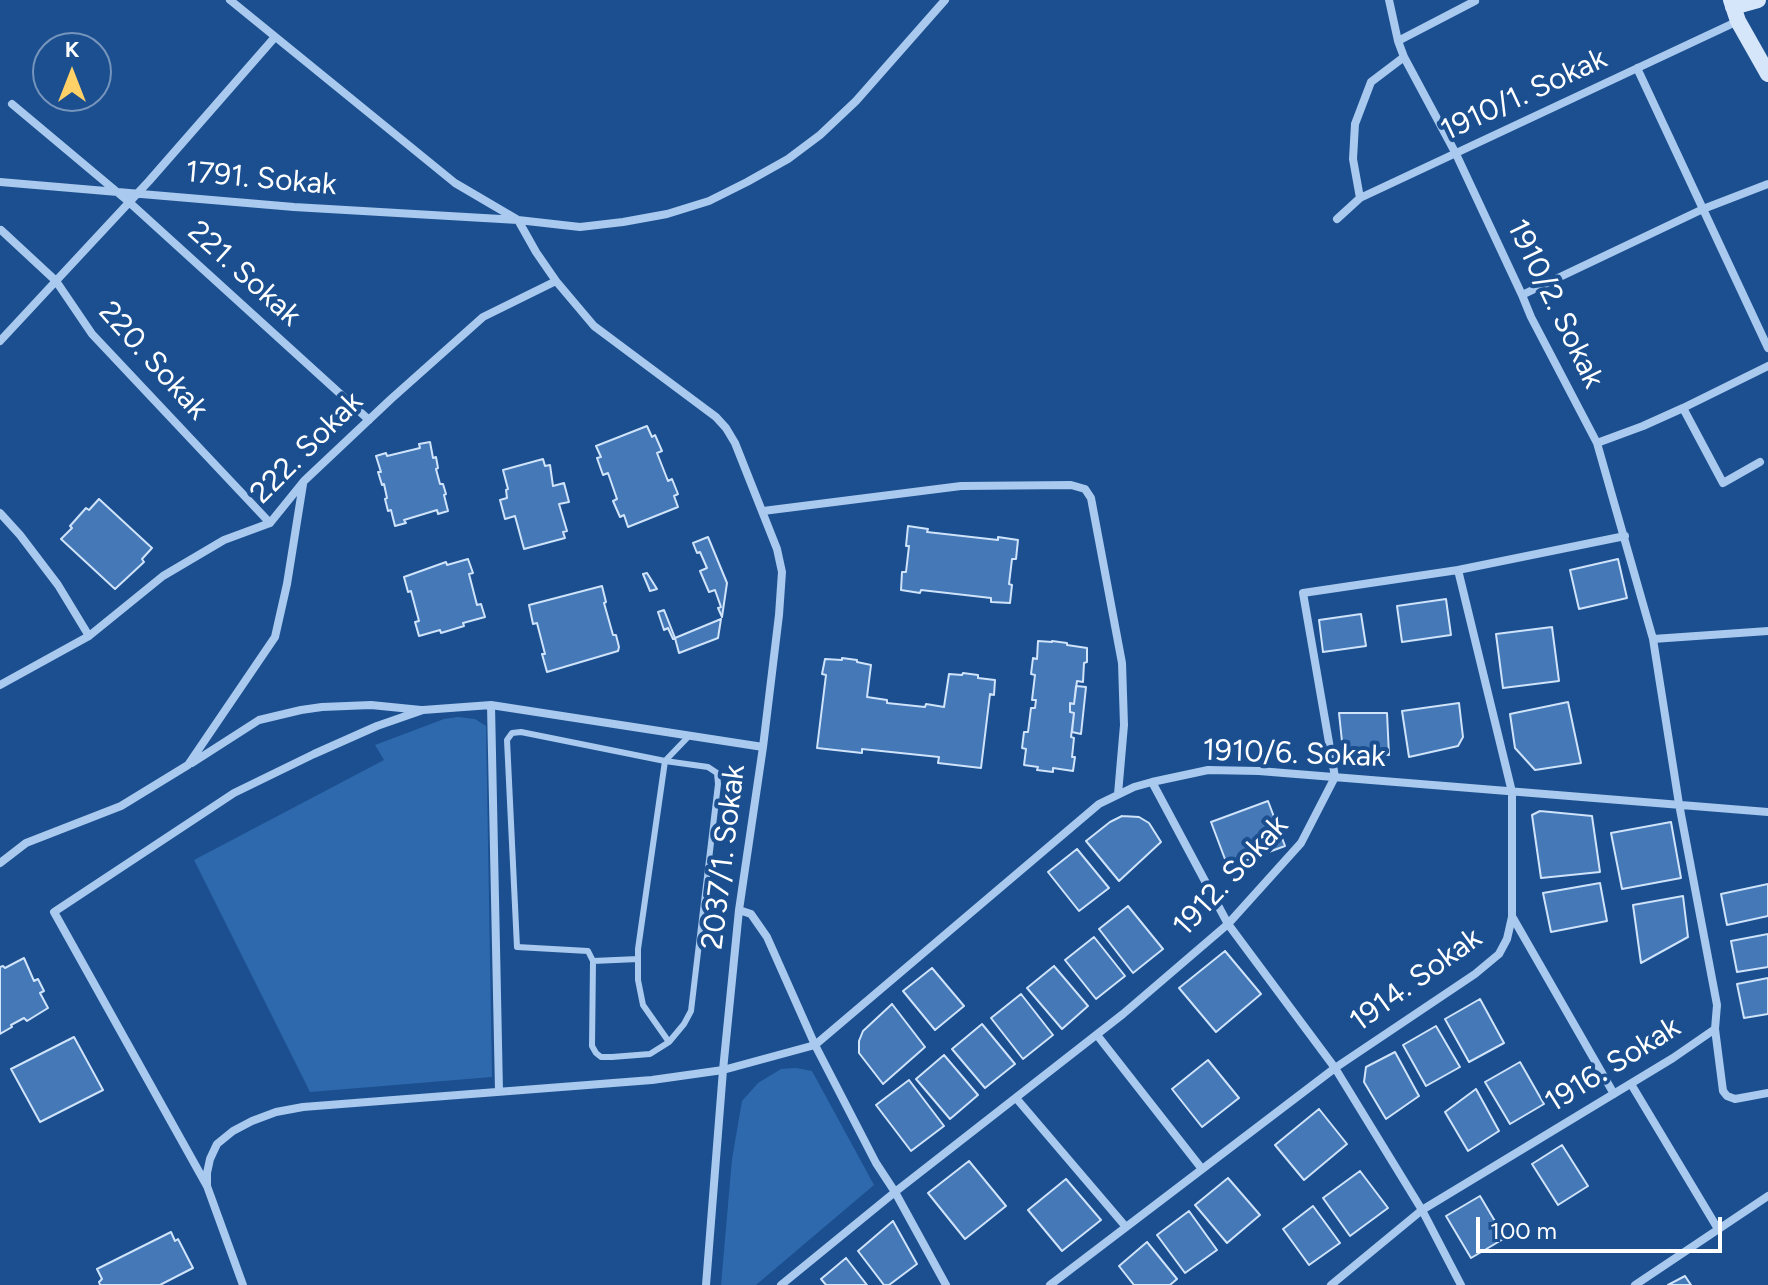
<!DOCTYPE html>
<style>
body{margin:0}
#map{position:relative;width:1768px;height:1285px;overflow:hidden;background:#1b4f8f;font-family:Figtree,sans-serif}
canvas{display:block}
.north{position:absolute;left:32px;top:32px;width:80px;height:80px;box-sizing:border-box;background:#1b4f8f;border:2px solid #7695bc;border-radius:50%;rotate:0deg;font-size:22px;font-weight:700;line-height:32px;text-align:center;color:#fff}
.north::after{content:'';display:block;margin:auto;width:28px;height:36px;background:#ffd166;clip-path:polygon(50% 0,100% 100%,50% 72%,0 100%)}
.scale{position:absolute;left:1476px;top:1217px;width:246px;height:36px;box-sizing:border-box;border:4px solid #fff;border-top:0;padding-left:10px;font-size:24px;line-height:28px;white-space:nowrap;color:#fff;-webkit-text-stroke:6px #1b4f8f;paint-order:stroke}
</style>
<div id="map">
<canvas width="1768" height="1285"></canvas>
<div class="north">K</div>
<div class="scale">100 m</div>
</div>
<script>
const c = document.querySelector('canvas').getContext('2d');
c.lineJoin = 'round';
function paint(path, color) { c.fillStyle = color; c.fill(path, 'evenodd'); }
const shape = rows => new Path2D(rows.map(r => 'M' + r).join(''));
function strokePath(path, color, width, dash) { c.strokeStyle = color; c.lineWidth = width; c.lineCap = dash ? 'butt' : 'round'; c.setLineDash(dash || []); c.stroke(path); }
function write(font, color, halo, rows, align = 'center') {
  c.font = font + ' Figtree,sans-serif'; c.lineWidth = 8; c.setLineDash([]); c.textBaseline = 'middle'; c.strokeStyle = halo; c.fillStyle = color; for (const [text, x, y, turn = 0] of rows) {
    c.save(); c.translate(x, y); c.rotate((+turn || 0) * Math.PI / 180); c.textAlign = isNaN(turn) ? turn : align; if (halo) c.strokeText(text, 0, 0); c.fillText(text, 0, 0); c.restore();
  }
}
const green = shape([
 [458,717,475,719,486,726,492,1077,310,1092,194,860,384,760,375,745,444,719],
 [796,1068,812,1071,874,1185,756,1285,721,1285,732,1159,742,1101,758,1083,781,1069]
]);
const building = shape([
 [647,426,652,437,655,435,662,451,657,453,668,481,672,479,678,494,674,496,678,507,628,527,624,515,620,517,613,501,617,499,608,473,603,475,597,458,601,457,596,446,647,426],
 [430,442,433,458,436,457,438,468,436,469,440,484,443,484,446,494,444,495,448,511,438,514,437,510,404,520,406,523,395,526,391,510,388,511,385,499,387,498,384,484,382,485,378,472,381,472,376,456,386,453,387,456,420,448,419,444,430,442],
 [543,459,545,466,550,465,553,486,564,483,569,502,559,504,567,531,563,532,565,538,524,549,515,516,505,519,500,500,507,498,506,490,508,489,503,470,543,459],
 [99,499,152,548,142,559,144,562,115,589,61,539,72,528,70,526,86,508,89,510,99,499],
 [908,526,928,529,927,532,998,540,998,537,1018,540,1016,559,1012,559,1009,584,1012,585,1010,603,991,602,991,598,921,590,920,593,901,590,902,572,906,572,909,546,906,546,908,526],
 [708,537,727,583,722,617,718,608,721,607,715,590,709,592,700,571,707,568,700,552,697,553,693,543,708,537],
 [468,559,473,573,469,574,477,605,481,604,485,617,463,623,464,626,441,633,440,630,419,636,415,622,419,621,411,591,408,592,404,577,446,562,447,565,468,559],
 [1618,559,1627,598,1579,609,1570,570,1618,559],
 [647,573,657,589,650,591,643,574,647,573],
 [602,586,606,602,604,603,613,635,616,635,619,647,618,651,547,672,542,654,545,654,537,623,533,624,529,605,602,586],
 [1446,599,1451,635,1402,642,1397,606,1446,599],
 [664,610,675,638,673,639,668,628,664,630,658,612,664,610],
 [1361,614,1366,646,1323,652,1319,620,1361,614],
 [721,619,718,638,679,653,675,638,721,619],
 [1552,627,1559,681,1503,688,1496,634,1552,627],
 [1038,641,1052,642,1052,641,1067,643,1067,645,1087,648,1087,662,1084,663,1083,682,1077,681,1074,704,1070,703,1070,712,1074,713,1071,737,1074,738,1072,757,1075,757,1073,771,1053,768,1053,772,1037,770,1038,767,1024,765,1026,749,1022,748,1024,732,1028,732,1031,708,1035,708,1036,700,1032,700,1035,675,1031,674,1033,658,1037,659,1038,641],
 [842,658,857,660,857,662,871,665,867,697,887,700,887,703,925,707,926,704,944,707,949,674,962,675,963,673,978,675,978,678,995,680,994,695,990,694,981,768,938,763,939,757,862,749,862,753,817,748,826,675,822,674,825,659,842,660,842,658],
 [1076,686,1086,687,1081,734,1072,732,1074,713,1070,712,1070,703,1074,704,1076,686],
 [1568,702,1581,763,1535,770,1515,748,1510,714,1568,702],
 [1459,703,1463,737,1458,746,1409,757,1402,711,1459,703],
 [1339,713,1387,713,1389,755,1343,751,1339,713],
 [1268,801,1285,846,1228,867,1211,822,1268,801],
 [1540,811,1592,816,1600,872,1541,878,1532,815,1540,811],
 [1122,816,1139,817,1149,823,1161,842,1119,881,1086,841,1110,822,1122,816],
 [1671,822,1681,878,1622,889,1611,833,1671,822],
 [1077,849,1109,888,1079,911,1048,872,1077,849],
 [1600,883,1607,921,1551,932,1543,893,1600,883],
 [1768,884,1768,916,1727,925,1721,894,1768,884],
 [1683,896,1688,937,1641,963,1633,905,1683,896],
 [1128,906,1163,949,1133,973,1099,929,1128,906],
 [1768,934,1768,967,1737,972,1731,941,1768,934],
 [1094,937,1125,976,1096,999,1065,960,1094,937],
 [1225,951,1261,994,1216,1032,1179,988,1225,951],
 [24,958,34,981,38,979,44,991,40,993,48,1008,27,1021,24,1018,11,1025,12,1027,0,1034,0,967,3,966,5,968,24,958],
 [1054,966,1088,1006,1062,1029,1027,988,1054,966],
 [932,968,964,1006,935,1030,903,991,932,968],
 [1768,978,1768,1014,1744,1018,1737,984,1768,978],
 [1021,994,1053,1035,1023,1059,991,1018,1021,994],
 [1480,999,1504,1043,1469,1062,1445,1019,1480,999],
 [892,1004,925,1047,883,1084,859,1053,859,1041,863,1031,892,1004],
 [982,1024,1015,1064,985,1088,952,1049,982,1024],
 [1436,1026,1460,1067,1426,1086,1403,1045,1436,1026],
 [74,1037,103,1090,40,1122,11,1069,74,1037],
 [1395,1052,1419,1096,1386,1119,1364,1082,1366,1067,1395,1052],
 [944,1055,978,1095,950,1119,916,1079,944,1055],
 [1208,1060,1239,1098,1202,1127,1172,1089,1208,1060],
 [1520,1062,1544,1104,1510,1124,1485,1082,1520,1062],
 [909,1080,944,1126,911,1151,876,1105,909,1080],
 [1476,1089,1499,1131,1468,1151,1445,1112,1476,1089],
 [1319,1109,1347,1144,1304,1180,1275,1145,1319,1109],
 [1562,1145,1588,1186,1558,1205,1532,1164,1562,1145],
 [969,1161,1006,1206,965,1239,928,1193,969,1161],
 [1360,1171,1388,1208,1350,1236,1323,1198,1360,1171],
 [1228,1178,1260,1215,1227,1243,1195,1205,1228,1178],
 [1066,1179,1101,1220,1062,1251,1028,1210,1066,1179],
 [1480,1196,1505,1238,1471,1258,1446,1216,1480,1196],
 [1313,1206,1340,1243,1309,1265,1283,1229,1313,1206],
 [1189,1211,1217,1250,1185,1273,1157,1235,1189,1211],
 [893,1221,917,1264,889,1285,884,1285,858,1251,893,1221],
 [171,1232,175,1241,178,1239,193,1268,160,1285,100,1285,99,1282,102,1279,97,1269,171,1232],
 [1147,1242,1177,1279,1170,1285,1134,1285,1119,1266,1147,1242],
 [846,1258,867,1285,826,1285,821,1279,846,1258],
 [1685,1276,1691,1285,1668,1285,1685,1276]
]);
const lane = shape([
 [521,732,665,761,708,767,717,773,718,784,691,1011,684,1024,669,1042,650,1054,612,1057,601,1057,596,1053,592,1046,593,961,588,951,517,947,507,740,512,733,521,732],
 [593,961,638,959],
 [669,1042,643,1005,638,980,638,949,665,761,688,737]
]);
const street = shape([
 [230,0,455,183,518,220,580,227,623,222,667,214,709,201,747,182,788,159,820,135,856,101,945,0],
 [1398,41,1475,1],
 [1637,68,1768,348],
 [12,104,129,202,369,420],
 [0,182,294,207,518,220,536,252,556,281,594,326,716,417,726,428,735,443,777,549,782,572,779,615,763,747,739,910,723,1070,706,1285],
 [1360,198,1353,159,1355,124,1371,82,1404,57],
 [1337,219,1360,198,1738,21],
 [1,230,56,281,92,334,270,523],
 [1522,295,1703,209,1768,184],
 [0,341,149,181,275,37],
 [1683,408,1723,483,1760,462],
 [1597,443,1643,426,1683,408,1768,366],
 [763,511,961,486,1071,485,1085,489,1091,498,1122,663,1124,725,1118,794],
 [0,513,20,535,58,585,89,636],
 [1653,639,1768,631],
 [0,685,89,636,163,576,224,540,270,523,304,481,391,399,483,317,556,281],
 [491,705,499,1091],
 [192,763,259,720,301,710,322,707,371,705,421,710],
 [1152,782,1228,924,1335,1068,1422,1210,1461,1285],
 [0,863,26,843,121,806,188,765,275,637,287,584,303,484],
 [739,910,751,914,767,937,815,1045,1099,804,1134,787,1152,782,1208,770,1259,771,1768,812],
 [1513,918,1614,1094],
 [1715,1029,1723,1091,1727,1096,1735,1099,1768,1093],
 [1097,1035,1202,1169],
 [1631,1084,1718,1229],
 [1016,1098,1126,1227],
 [207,1186,54,912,234,793,314,754,377,726,423,710,491,705,763,747],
 [243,1285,207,1186,207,1173,210,1159,217,1144,233,1131,252,1121,276,1112,303,1107,652,1080,723,1070,815,1045,876,1163,895,1192,946,1285],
 [781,1285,895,1192,1123,1014,1228,924,1301,843,1335,777,1303,593,1458,570,1625,536],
 [1050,1285,1335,1068,1475,974,1499,954,1507,939,1512,917,1512,792,1458,570],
 [1331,1285,1422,1210,1673,1058,1715,1029,1717,1005,1679,804,1653,639,1597,443,1531,317,1522,295,1456,154,1404,57,1398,41,1389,0],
 [1635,1285,1768,1196]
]);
const secondary = shape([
 [1731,0,1738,21,1768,74],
 [1733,7,1758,0]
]);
const streetNames = [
 ["1910/1. Sokak",1524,95,-25],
 ["1791. Sokak",261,179,5],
 ["221. Sokak",244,274,42],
 ["1910/2. Sokak",1555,304,64],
 ["220. Sokak",153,361,48],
 ["222. Sokak",307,448,-45],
 ["1910/6. Sokak",1294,754,2],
 ["2037/1. Sokak",724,857,-83],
 ["1912. Sokak",1231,876,-47],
 ["1914. Sokak",1416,980,-36],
 ["1916. Sokak",1613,1065,-32]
];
paint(green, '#2e69ad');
paint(building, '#4478b7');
strokePath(building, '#cfe3fa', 2);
strokePath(lane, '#a9c9ee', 6);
strokePath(street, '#a9c9ee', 8);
strokePath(secondary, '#d6e6fa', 16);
write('30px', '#fff', '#1b4f8f', streetNames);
</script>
